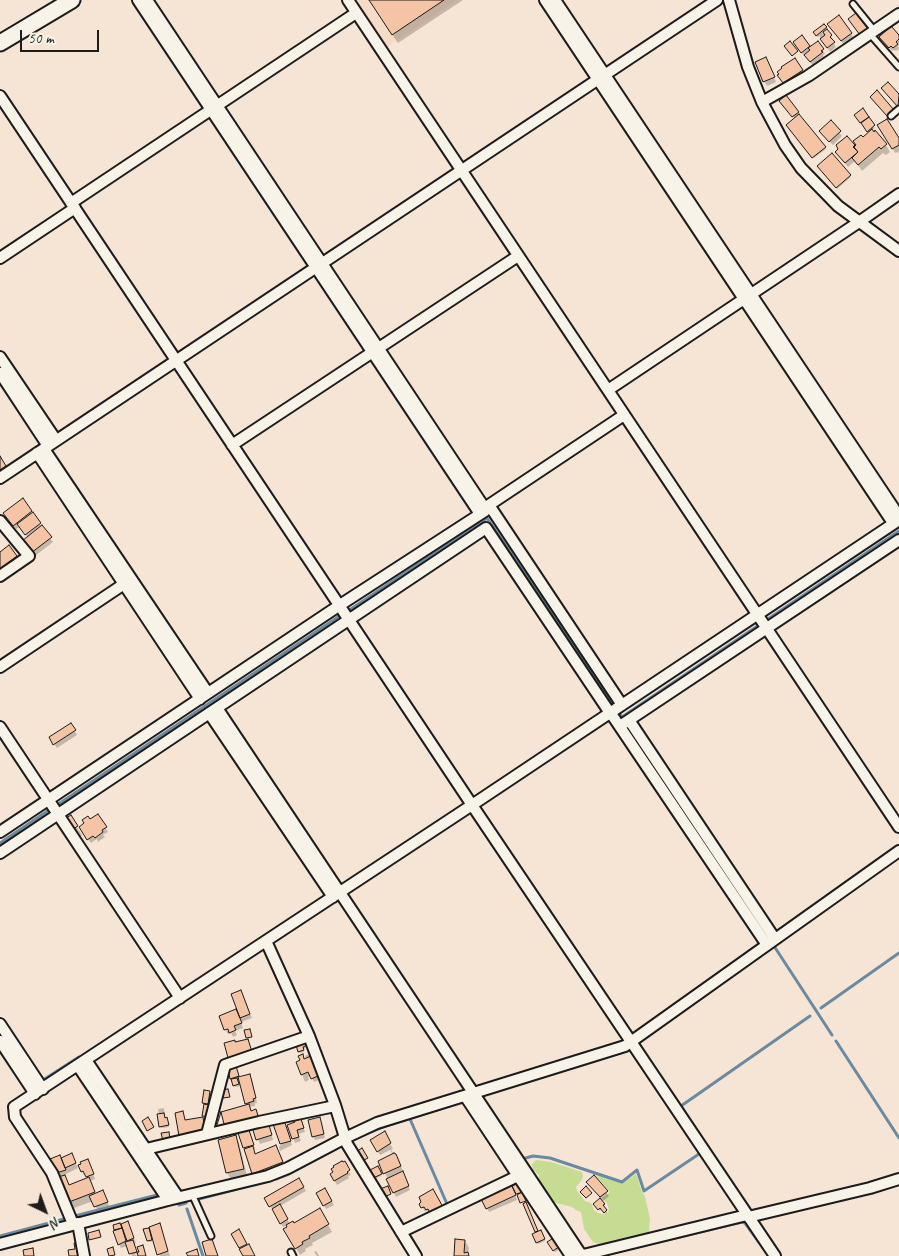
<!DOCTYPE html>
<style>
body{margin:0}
#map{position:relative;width:899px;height:1256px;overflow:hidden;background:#f6e5d4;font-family:Caveat,sans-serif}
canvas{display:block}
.north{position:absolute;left:20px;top:1186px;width:50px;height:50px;-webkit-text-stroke:4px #f7f3e8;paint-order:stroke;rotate:138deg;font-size:14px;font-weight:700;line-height:20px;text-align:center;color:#1c1c1c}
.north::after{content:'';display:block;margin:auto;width:18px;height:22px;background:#1c1c1c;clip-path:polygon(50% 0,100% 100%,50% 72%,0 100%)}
.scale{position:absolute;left:20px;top:30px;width:79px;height:22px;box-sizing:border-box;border:2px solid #1c1c1c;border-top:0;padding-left:6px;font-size:15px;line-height:18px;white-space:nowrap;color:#1c1c1c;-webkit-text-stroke:4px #f7f3e8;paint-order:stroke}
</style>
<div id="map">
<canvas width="899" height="1256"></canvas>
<div class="north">N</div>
<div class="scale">50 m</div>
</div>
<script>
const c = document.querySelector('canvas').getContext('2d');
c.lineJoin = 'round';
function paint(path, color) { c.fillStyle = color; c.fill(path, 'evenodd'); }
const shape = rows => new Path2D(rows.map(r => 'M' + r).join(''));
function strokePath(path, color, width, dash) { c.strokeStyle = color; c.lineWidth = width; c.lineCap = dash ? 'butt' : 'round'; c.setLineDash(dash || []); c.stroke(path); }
const built = shape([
 [353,0,457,0,386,48]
]);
const green = shape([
 [536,1160,551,1162,582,1172,583,1176,582,1180,576,1187,577,1191,585,1201,591,1203,594,1210,598,1213,604,1214,607,1213,609,1210,607,1203,602,1198,610,1192,595,1175,623,1183,636,1174,642,1192,645,1196,650,1219,649,1232,646,1236,601,1245,593,1242,584,1229,581,1212,576,1210,572,1207,553,1202,542,1191,539,1182,539,1175,533,1170,532,1164]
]);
const shadow = shape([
 [369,0,463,0,398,43],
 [824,26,831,36,833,40,832,41,836,47,830,52,819,36,818,37,815,32],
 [831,28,851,33,853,37,844,45],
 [802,36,811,48,822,49,825,54,823,55,824,57,813,66,805,55,804,56,797,46],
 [899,37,899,45,898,46,899,49,896,51,894,50,892,51,883,41],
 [794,59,804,75,786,86,779,75],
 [768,63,776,82,767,86,764,81],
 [781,103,798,113,825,147,826,149,814,158,789,127,795,119],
 [862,110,875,128,871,130,886,145,890,152,886,155,883,153,862,171,855,161,848,167,839,156,847,138,855,148,862,138,869,133,855,115],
 [831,122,842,136,833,145,823,135],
 [879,125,899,141,899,154,898,152,895,153],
 [820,168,850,176,851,177,837,189],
 [22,500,53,542,35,556,26,545,28,538,20,527,16,529,7,517],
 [9,547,19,561,3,573,0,568,0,553],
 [71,724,77,735,57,748,50,738],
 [98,816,108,832,103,835,105,837,98,842,97,839,91,843,80,827],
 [70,817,82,835,80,837,68,819],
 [243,995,252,1018,241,1022,243,1028,235,1031,237,1035,233,1037,231,1033,228,1034,226,1031,234,1028,221,1017,239,1010],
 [305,1044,307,1047,303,1049,304,1052,300,1053,297,1046],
 [309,1054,319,1080,314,1082,311,1076,308,1077,309,1080,305,1082,302,1074,302,1056,305,1061,307,1061,305,1056],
 [229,1069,237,1069,239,1078,249,1076,252,1080,257,1103,255,1103,255,1106,249,1107,252,1112,256,1111,260,1117,270,1128,273,1140,260,1144,254,1128,248,1130,255,1149,253,1150,256,1155,280,1154,286,1169,257,1180,253,1173,239,1132,230,1134,226,1128,248,1106,241,1086,235,1087],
 [205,1092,215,1093,215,1102,209,1100,208,1106,211,1118,205,1117,204,1116,204,1105,203,1103],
 [164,1108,165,1119,168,1121,169,1127,161,1128,158,1109],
 [319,1118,322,1123,325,1138,315,1140,313,1136],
 [284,1122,286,1126,292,1145,280,1151,279,1146,282,1145,275,1125],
 [302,1122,305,1132,298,1134,301,1141,295,1143,289,1125],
 [384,1133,393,1149,391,1150,398,1159,403,1171,401,1171,410,1190,396,1197,380,1162,393,1155,390,1150,380,1155,372,1140],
 [235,1137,239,1143,247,1176,231,1179,227,1173],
 [74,1159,78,1168,64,1175,70,1186,88,1179,86,1175,84,1175,82,1171,90,1165,95,1179,90,1181,96,1194,105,1195,109,1206,98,1211,93,1201,74,1208,57,1173,61,1160],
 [344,1163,351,1175,348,1176,349,1178,337,1185,331,1175],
 [378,1168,381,1176,375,1179,371,1171],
 [299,1180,306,1191,280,1206,290,1224,294,1224,319,1210,332,1232,312,1243,313,1245,305,1249,306,1251,300,1255,285,1229,289,1227,287,1225,283,1227,266,1199],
 [590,1186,606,1192,609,1196,602,1202,605,1206,604,1207,607,1212,606,1214,602,1209,600,1211,595,1204,601,1198],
 [325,1189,334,1205,326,1209,317,1193],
 [514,1191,517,1200,489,1212,487,1208],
 [420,1197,434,1217,429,1214,427,1210,425,1212,421,1204,423,1203],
 [526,1202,538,1232,541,1231,545,1241,538,1244,534,1234,537,1233,524,1204,522,1204],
 [128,1223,136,1243,133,1244,137,1254,140,1253,146,1256,140,1256,139,1253,135,1254,137,1256,132,1256,128,1246,121,1248,119,1244,122,1230,124,1229],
 [148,1229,151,1234,161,1229,170,1256,160,1256,154,1241,149,1242,148,1241,145,1230],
 [554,1239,560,1249,555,1252,549,1242],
 [465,1241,469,1248,468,1254,469,1256,455,1256],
 [316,1251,317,1252,319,1256,317,1256,314,1252]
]);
const stream = shape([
 [348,611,487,518,614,705],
 [619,713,622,717,899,531],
 [629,730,672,793],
 [57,805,341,615],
 [0,843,49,810],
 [774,946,832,1035],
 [821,1008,899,953],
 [836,1041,899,1138],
 [43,1080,79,1057],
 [410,1119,447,1204],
 [693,1125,681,1106,810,1016],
 [358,1137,383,1127,464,1101],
 [522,1159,533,1156,550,1158,622,1182,637,1170,644,1191,699,1154],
 [276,1179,289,1174,336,1149],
 [199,1199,264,1182],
 [179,1205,186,1203],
 [187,1209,203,1256],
 [75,1216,157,1195],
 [0,1236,64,1219],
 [600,1256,742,1222,745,1223,769,1256]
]);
const building = shape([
 [369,0,444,0,392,35,369,0],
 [856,13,868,29,860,35,848,19,856,13],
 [839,15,852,33,841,41,827,24,839,15],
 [824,24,827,27,816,36,813,32,824,24],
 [891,26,899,35,899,39,896,42,898,44,893,48,891,46,889,48,879,37,891,26],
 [827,29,832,35,830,37,835,42,827,48,820,39,825,35,823,32,827,29],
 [802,35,810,46,801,53,793,42,802,35],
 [790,41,798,51,792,56,784,46,790,41],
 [818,41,824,49,821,51,823,52,810,62,804,55,810,50,808,48,818,41],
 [766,57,775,77,763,82,755,62,766,57],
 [795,58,803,70,783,83,777,75,779,74,777,72,782,68,781,67,795,58],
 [888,82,899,94,898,107,881,88,888,82],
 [877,90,894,110,887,116,870,97,877,90],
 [786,95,799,112,792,117,779,101,786,95],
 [863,108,869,117,860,123,854,115,863,108],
 [799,114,826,147,812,158,786,125,799,114],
 [869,117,875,125,867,132,861,123,869,117],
 [887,119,899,138,899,145,892,149,877,125,887,119],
 [831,120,841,131,829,142,819,131,831,120],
 [872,129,874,132,875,130,887,144,881,149,879,147,858,165,852,158,858,152,854,147,856,145,853,141,861,135,863,137,872,129],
 [847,136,855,145,853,147,858,152,845,163,835,152,838,149,836,145,847,136],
 [832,153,851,175,836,188,817,166,832,153],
 [0,456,6,466,0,470,0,456],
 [23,498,32,511,13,526,3,513,23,498],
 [33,512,41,523,25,535,17,524,33,512],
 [42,525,52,537,31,553,22,541,42,525],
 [9,545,17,556,0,569,0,552,9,545],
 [71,723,76,730,53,745,49,737,71,723],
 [98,814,107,827,102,830,103,832,95,838,93,836,87,840,79,827,84,823,82,820,88,816,90,819,98,814],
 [71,815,78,826,73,829,66,818,71,815],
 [241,990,250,1014,240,1018,231,994,241,990],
 [236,1009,242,1023,234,1026,236,1030,229,1033,228,1029,224,1030,219,1016,236,1009],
 [250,1029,252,1037,246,1038,244,1030,250,1029],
 [248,1039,252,1052,238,1055,238,1057,232,1058,231,1057,228,1058,224,1043,235,1040,235,1042,248,1039],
 [306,1042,307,1045,303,1047,304,1050,298,1052,296,1045,306,1042],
 [303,1054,304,1059,311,1056,318,1076,311,1079,308,1072,301,1075,296,1062,300,1060,298,1056,303,1054],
 [236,1066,239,1076,230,1079,228,1069,236,1066],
 [250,1074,256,1098,253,1099,254,1101,245,1104,238,1077,250,1074],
 [237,1078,239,1084,233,1086,231,1079,237,1078],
 [228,1089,230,1097,223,1098,221,1090,228,1089],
 [204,1090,210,1091,208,1104,202,1103,204,1090],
 [204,1104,213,1106,211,1117,202,1116,204,1104],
 [249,1104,251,1111,256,1109,259,1119,225,1128,221,1112,249,1104],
 [183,1111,185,1120,203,1117,205,1131,179,1136,175,1113,183,1111],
 [216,1111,221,1112,216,1128,211,1127,216,1111],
 [164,1113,165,1118,167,1117,169,1125,159,1127,157,1114,164,1113],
 [300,1116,304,1128,297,1130,299,1137,292,1139,287,1125,295,1122,293,1118,300,1116],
 [148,1117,154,1127,147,1131,142,1121,148,1117],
 [320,1117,324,1134,312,1137,308,1120,320,1117],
 [284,1120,291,1141,280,1144,273,1124,284,1120],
 [268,1122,272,1135,256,1140,252,1127,268,1122],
 [248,1127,254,1145,243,1148,237,1130,248,1127],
 [385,1131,391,1143,377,1152,370,1140,385,1131],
 [169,1132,170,1139,163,1141,161,1133,169,1132],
 [236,1135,244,1169,226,1173,218,1140,236,1135],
 [276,1145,283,1162,252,1174,244,1149,253,1146,255,1154,276,1145],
 [362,1148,368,1158,362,1161,356,1152,362,1148],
 [72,1153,76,1163,65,1168,61,1158,72,1153],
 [394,1153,396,1154,401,1166,383,1174,378,1161,394,1153],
 [60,1155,66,1170,56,1173,50,1159,60,1155],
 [88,1159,94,1174,86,1177,83,1171,81,1172,78,1165,81,1164,80,1162,88,1159],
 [342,1161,343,1162,345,1161,350,1170,347,1172,348,1173,334,1181,330,1174,333,1172,331,1169,334,1167,333,1166,342,1161],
 [378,1166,382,1174,373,1178,370,1170,378,1166],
 [403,1171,409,1186,393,1193,386,1179,403,1171],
 [65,1175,69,1185,89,1177,95,1192,69,1202,58,1177,65,1175],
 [594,1175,608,1191,600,1197,586,1182,594,1175],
 [299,1178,304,1187,269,1207,264,1198,299,1178],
 [519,1183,523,1192,516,1194,512,1186,519,1183],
 [388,1186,391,1194,384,1197,380,1189,388,1186],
 [512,1186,516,1195,486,1209,481,1199,512,1186],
 [586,1186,592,1193,586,1198,580,1192,586,1186],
 [325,1188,332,1201,323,1206,316,1193,325,1188],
 [433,1189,443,1207,430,1213,428,1209,426,1210,424,1207,421,1208,419,1204,421,1202,419,1197,433,1189],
 [103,1190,108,1202,94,1207,89,1196,103,1190],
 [522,1192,526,1201,520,1203,517,1195,522,1192],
 [600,1198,605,1204,603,1205,607,1210,604,1213,600,1208,598,1210,593,1204,600,1198],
 [526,1202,538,1231,535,1232,523,1204,526,1202],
 [280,1204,288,1219,280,1224,272,1209,280,1204],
 [320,1208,329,1224,309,1236,310,1238,302,1242,303,1244,295,1249,283,1229,287,1227,286,1225,293,1221,294,1223,320,1208],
 [128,1221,134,1238,127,1241,121,1224,128,1221],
 [120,1223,122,1228,114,1230,113,1225,120,1223],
 [160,1223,168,1251,157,1255,149,1227,160,1223],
 [122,1228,126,1241,118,1245,113,1231,122,1228],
 [149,1228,152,1240,147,1241,143,1229,149,1228],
 [239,1229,247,1244,239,1248,231,1234,239,1229],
 [99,1230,101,1237,89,1240,88,1233,99,1230],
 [541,1230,545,1239,536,1243,532,1234,541,1230],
 [555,1237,560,1246,553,1251,547,1242,555,1237],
 [212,1239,218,1256,206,1256,202,1242,212,1239],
 [455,1239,465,1240,464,1253,468,1252,469,1256,454,1256,455,1239],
 [133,1240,137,1252,129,1254,125,1242,133,1240],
 [77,1242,79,1256,69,1256,68,1250,75,1249,74,1243,77,1242],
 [249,1244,255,1256,243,1256,239,1249,249,1244],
 [143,1245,146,1256,138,1256,137,1252,139,1252,137,1247,143,1245],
 [113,1247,115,1255,109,1256,107,1249,113,1247],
 [33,1248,34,1256,24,1256,23,1250,33,1248],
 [197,1249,199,1256,188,1256,186,1253,197,1249]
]);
const lane = shape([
 [853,4,874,30],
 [870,34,899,67],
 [891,116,899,109],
 [192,1194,211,1236],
 [291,1252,293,1256]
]);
const street = shape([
 [138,0,480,514],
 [147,0,486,510],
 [348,0,899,827],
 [545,0,893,523],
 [555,0,899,516],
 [729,0,748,67,762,102,785,145,801,168,838,206,899,251],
 [0,96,349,620,472,805,775,1256],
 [762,102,808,76,899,14],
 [71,203,356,13],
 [0,258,75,208],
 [0,357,56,440],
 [0,373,48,446],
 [608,390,859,222,899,194],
 [232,445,518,256],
 [44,449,208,693],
 [37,453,200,699],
 [0,478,717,0],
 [0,521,29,556,0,576],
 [0,667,124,584],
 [622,705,489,505,624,415],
 [217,708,582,1256],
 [610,712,767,945],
 [209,713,333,897],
 [629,720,775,939],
 [620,726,899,540],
 [0,727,180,998],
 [0,832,340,605,485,511],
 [0,853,486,528,610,713],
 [266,941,309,1036,335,1105,347,1144,416,1256],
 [0,1024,43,1089],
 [0,1041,35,1094],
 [86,1060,178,1197],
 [78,1066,168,1200],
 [465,1096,571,1256],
 [207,1134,225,1065,309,1036],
 [146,1149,259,1122,335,1106],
 [748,1217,870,1188,899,1179],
 [78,1223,84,1256],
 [73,1224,52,1173,15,1117,14,1107,472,805,899,520],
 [401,1232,522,1174],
 [0,1244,168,1200,268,1176,288,1168,345,1138,377,1123,625,1046,899,851],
 [579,1256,747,1215]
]);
const secondary = shape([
 [0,43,72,0]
]);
paint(built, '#f6dbc6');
paint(green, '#c6dc92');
paint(shadow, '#0003');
strokePath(stream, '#6a8aa3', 3);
paint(building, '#f5c4a5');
strokePath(building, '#1c1c1c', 1);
strokePath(lane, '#1c1c1c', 9);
strokePath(street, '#1c1c1c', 14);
strokePath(secondary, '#1c1c1c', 19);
strokePath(lane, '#f7f3e8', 5);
strokePath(street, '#f7f3e8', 10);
strokePath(secondary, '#f7f3e8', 15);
</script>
